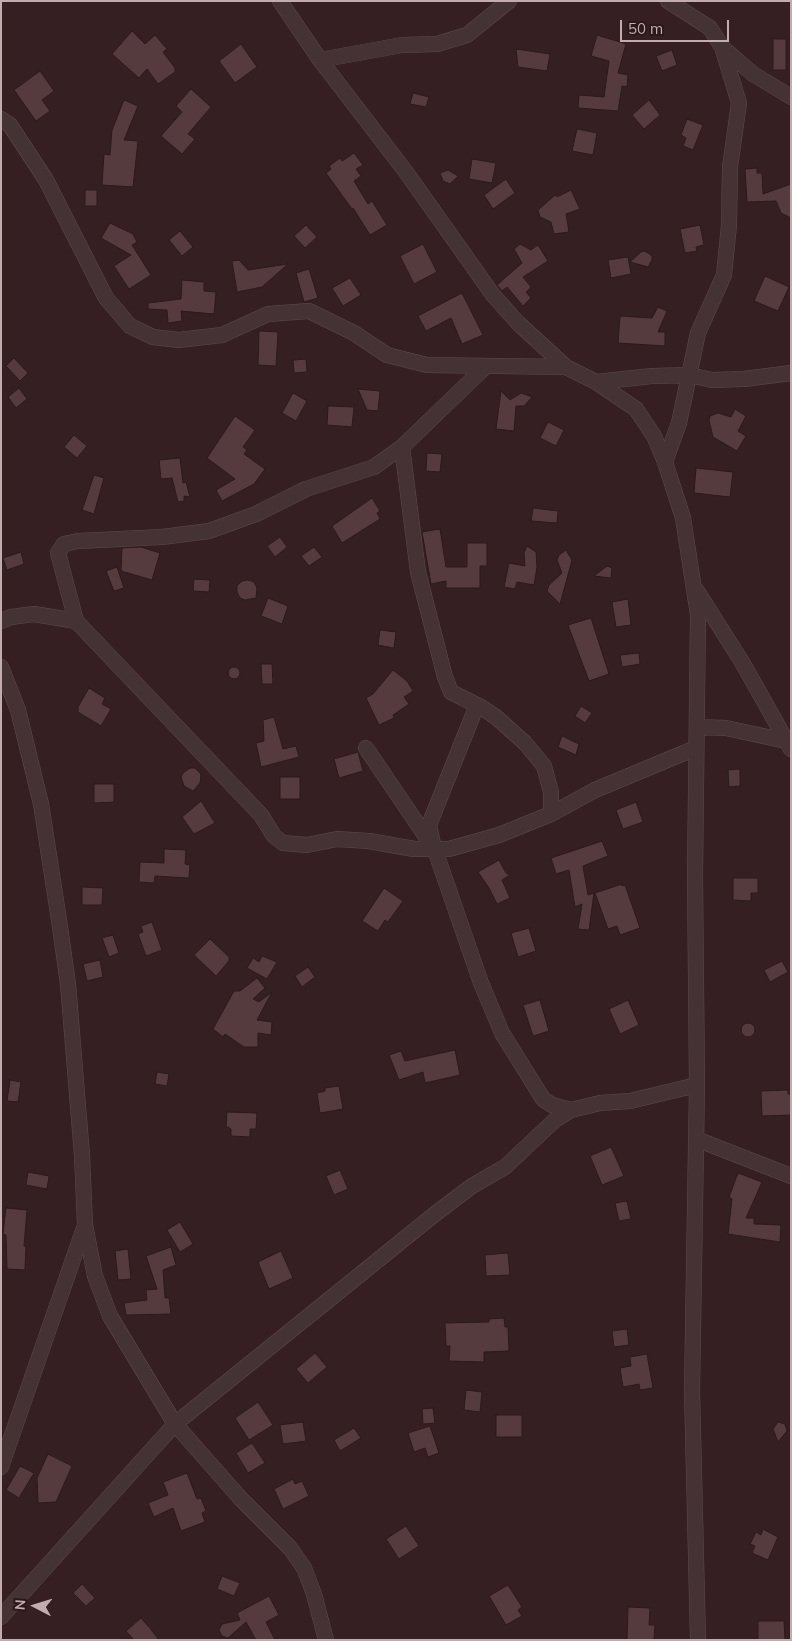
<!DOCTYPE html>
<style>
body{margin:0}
#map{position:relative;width:792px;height:1641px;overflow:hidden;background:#351f22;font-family:Mulish,sans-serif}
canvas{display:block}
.frame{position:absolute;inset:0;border:2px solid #c3acae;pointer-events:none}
.north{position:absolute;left:10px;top:1581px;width:50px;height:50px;-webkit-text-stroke:4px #2a181a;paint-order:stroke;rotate:275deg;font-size:14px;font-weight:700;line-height:20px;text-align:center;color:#c3acae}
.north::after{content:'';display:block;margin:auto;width:18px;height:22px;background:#c3acae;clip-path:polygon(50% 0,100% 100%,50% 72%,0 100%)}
.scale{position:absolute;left:620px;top:20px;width:109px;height:22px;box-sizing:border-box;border:2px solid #c3acae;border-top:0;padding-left:6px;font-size:15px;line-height:18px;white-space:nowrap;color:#c3acae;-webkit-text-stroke:4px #2a181a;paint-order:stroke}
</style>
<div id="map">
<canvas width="792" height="1641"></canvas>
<div class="frame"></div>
<div class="north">N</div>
<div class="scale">50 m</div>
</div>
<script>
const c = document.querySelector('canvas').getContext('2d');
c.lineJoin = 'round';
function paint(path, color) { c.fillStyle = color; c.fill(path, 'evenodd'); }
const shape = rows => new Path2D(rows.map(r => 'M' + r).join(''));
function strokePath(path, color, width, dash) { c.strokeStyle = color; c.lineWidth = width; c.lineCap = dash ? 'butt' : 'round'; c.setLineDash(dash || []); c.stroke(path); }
const building = shape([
 [132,31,145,44,155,35,167,49,163,52,175,68,175,72,158,84,147,69,139,78,112,54,132,31],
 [597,35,626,44,618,73,628,75,627,87,622,86,618,111,578,108,579,95,604,97,609,61,591,56,597,35],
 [773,39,786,39,786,70,773,70,773,39],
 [241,44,257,67,235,83,219,61,241,44],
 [516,49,550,54,547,71,518,67,516,49],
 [672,50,677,65,662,71,656,56,672,50],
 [40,71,54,91,42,100,50,111,36,121,14,90,40,71],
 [191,89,211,107,188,134,195,139,182,154,161,136,182,112,176,106,191,89],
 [413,93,429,97,426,107,410,104,413,93],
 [124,100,138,106,124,140,138,141,133,187,102,185,104,154,110,155,112,130,124,100],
 [649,100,660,115,644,129,632,115,649,100],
 [687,119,703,125,693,150,683,146,686,138,681,135,687,119],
 [577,129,597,133,593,155,572,151,577,129],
 [354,153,363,165,356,169,361,176,354,181,368,204,372,201,387,225,370,235,353,208,352,209,326,173,331,169,329,166,340,158,342,161,354,153],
 [472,159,496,163,492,183,469,179,472,159],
 [757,168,757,173,762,173,763,194,791,184,791,218,781,213,776,201,747,202,745,169,757,168],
 [448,170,458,176,450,184,443,181,440,173,448,170],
 [506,179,515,193,493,209,484,195,506,179],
 [85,190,97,190,97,206,85,206,85,190],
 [571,190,580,209,566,214,569,232,554,234,551,222,540,217,538,210,555,195,557,197,571,190],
 [110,223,133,234,137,242,132,245,151,275,129,289,114,266,131,255,101,238,110,223],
 [306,225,317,237,305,248,294,236,306,225],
 [700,225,704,245,696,247,697,251,685,253,680,229,700,225],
 [180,231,193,247,182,256,169,240,180,231],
 [423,244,437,272,414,284,400,256,423,244],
 [520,244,531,250,538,245,548,261,523,277,531,287,526,292,531,298,523,306,507,287,502,291,497,285,522,263,514,249,520,244],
 [645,251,652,256,652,260,648,267,630,262,641,252,645,251],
 [628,257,631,274,611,278,608,260,628,257],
 [239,260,248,270,288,264,262,287,237,292,232,261,239,260],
 [309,269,318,298,304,302,296,273,309,269],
 [765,276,789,287,778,311,754,301,765,276],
 [350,278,361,295,343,306,332,288,350,278],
 [182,280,204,282,204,291,216,292,214,314,181,311,182,321,168,323,167,310,148,309,148,303,181,299,182,280],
 [462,293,483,335,462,344,451,318,426,331,418,316,462,293],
 [658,307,667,311,658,332,665,332,665,346,618,343,620,316,652,318,658,307],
 [259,331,278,332,276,366,258,365,259,331],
 [14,358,28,373,20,381,6,366,14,358],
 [306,359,307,372,294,373,293,360,306,359],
 [19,388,27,399,16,408,8,397,19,388],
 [358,389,380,391,378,411,367,410,358,389],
 [501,391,510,400,521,393,532,397,524,406,516,406,514,431,496,429,501,391],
 [293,393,307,401,296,421,282,413,293,393],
 [328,406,354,407,352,427,327,425,328,406],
 [735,409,746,416,738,431,746,436,737,451,713,437,709,420,710,416,718,413,731,417,735,409],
 [235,416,255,430,243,447,247,450,244,454,265,469,254,484,222,501,216,490,235,479,207,458,235,416],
 [548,422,564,430,556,446,540,438,548,422],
 [74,435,87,446,77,458,64,447,74,435],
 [427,453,442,454,440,472,426,471,427,453],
 [180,458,183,483,186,482,190,497,184,496,184,501,178,502,172,478,161,479,159,460,180,458],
 [696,468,733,472,730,497,694,493,696,468],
 [94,475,104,478,94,514,82,510,94,475],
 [372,498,380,511,377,513,380,519,342,543,332,526,372,498],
 [533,508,558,511,557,523,531,521,533,508],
 [440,529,446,567,467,567,467,543,487,543,487,566,480,566,480,588,446,588,446,581,431,584,422,532,440,529],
 [280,537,287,547,275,557,267,546,280,537],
 [527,546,536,552,537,567,534,585,517,582,515,589,504,587,509,563,525,566,524,553,527,546],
 [141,547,160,553,152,580,121,571,122,548,141,547],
 [314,547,322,557,309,566,301,556,314,547],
 [566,550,572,560,560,604,547,591,549,585,562,573,557,560,559,555,566,550],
 [21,552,24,564,7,570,3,558,21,552],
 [607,566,612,568,611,578,594,576,607,566],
 [117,567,124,588,114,591,106,571,117,567],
 [194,579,210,580,209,592,193,591,194,579],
 [248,580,254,582,257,588,256,598,245,600,240,598,237,592,237,586,242,581,248,580],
 [268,598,288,606,282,624,261,616,268,598],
 [628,599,631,625,616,627,612,602,628,599],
 [591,618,609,674,589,681,568,625,591,618],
 [380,630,396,632,394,648,378,645,380,630],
 [639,653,640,664,622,667,620,655,639,653],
 [261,664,272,664,273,684,262,684,261,664],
 '228 673a6 6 0 1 1 12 0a6 6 0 1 1-12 0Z',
 [393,670,407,681,413,691,404,697,409,704,393,715,394,718,379,725,366,698,373,694,393,670],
 [89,688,105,698,102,704,111,709,101,726,78,712,78,707,89,688],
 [581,706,592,713,585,723,575,716,581,706],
 [274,717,283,749,296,746,299,757,261,767,256,743,264,741,263,720,274,717],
 [562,736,579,744,576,755,558,747,562,736],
 [358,752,363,771,339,778,334,759,358,752],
 [190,768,195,768,201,774,200,783,193,791,184,786,181,777,183,773,190,768],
 [740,769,740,786,729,787,728,770,740,769],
 [280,777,300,777,300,799,280,799,280,777],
 [94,784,114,784,114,802,94,803,94,784],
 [201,801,215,823,194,834,182,817,201,801],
 [636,802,643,822,623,829,616,810,636,802],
 [602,841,608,856,583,866,588,895,594,893,589,930,578,929,582,904,575,907,569,870,556,874,551,858,602,841],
 [164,849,186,850,185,864,190,865,189,878,155,876,154,883,139,882,140,862,164,863,164,849],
 [499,860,506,873,510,875,502,880,510,898,497,904,489,888,478,872,499,860],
 [733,878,758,878,758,893,751,893,751,901,733,900,733,878],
 [622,884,622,886,625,885,640,928,620,935,617,926,608,929,595,893,622,884],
 [82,887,103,888,102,905,82,905,82,887],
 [384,888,403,901,388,922,385,920,378,931,362,921,384,888],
 [152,922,162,950,146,956,138,934,143,932,141,926,152,922],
 [529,928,536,951,518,957,511,933,529,928],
 [113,935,119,953,109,957,102,938,113,935],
 [210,939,229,957,229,961,216,976,194,955,210,939],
 [262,956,277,962,267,979,247,968,253,958,259,962,262,956],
 [100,960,103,977,87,981,83,964,100,960],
 [782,961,788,972,770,982,764,970,782,961],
 [308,967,315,977,302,987,295,976,308,967],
 [257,978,265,988,253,999,259,1002,272,992,257,1020,272,1022,271,1035,258,1033,258,1047,244,1047,225,1034,223,1037,213,1029,234,991,240,991,257,978],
 [540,1000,549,1031,533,1036,523,1005,540,1000],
 [628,1000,639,1025,620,1034,609,1009,628,1000],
 '741 1030a7 7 0 1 1 14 0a7 7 0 1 1-14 0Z',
 [455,1050,460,1075,425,1083,423,1072,399,1080,389,1055,401,1051,405,1061,455,1050],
 [157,1072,169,1074,167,1086,155,1084,157,1072],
 [10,1080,21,1082,18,1102,7,1101,10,1080],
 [339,1086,343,1109,320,1113,317,1093,325,1091,325,1088,339,1086],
 [788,1090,788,1094,791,1094,791,1115,762,1116,761,1091,788,1090],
 [227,1112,257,1113,256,1129,250,1129,250,1137,231,1136,231,1129,226,1126,227,1112],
 [611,1147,624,1176,602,1185,590,1156,611,1147],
 [340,1170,348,1189,334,1195,326,1176,340,1170],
 [28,1172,49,1176,47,1189,26,1185,28,1172],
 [738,1173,762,1182,746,1218,754,1218,754,1224,781,1225,780,1242,728,1234,732,1199,729,1197,738,1173],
 [627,1201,631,1219,619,1221,615,1203,627,1201],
 [6,1208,27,1210,24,1246,26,1246,25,1270,7,1269,6,1235,3,1234,6,1208],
 [180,1222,193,1244,180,1252,167,1230,180,1222],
 [171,1247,176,1265,163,1270,165,1298,169,1298,171,1314,126,1315,124,1303,147,1300,146,1290,157,1289,146,1256,171,1247],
 [128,1249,131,1279,118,1280,115,1251,128,1249],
 [281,1251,293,1278,269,1289,258,1262,281,1251],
 [508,1253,510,1275,486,1276,485,1255,508,1253],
 [504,1318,505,1327,508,1327,509,1351,484,1352,484,1362,449,1361,450,1346,446,1346,445,1323,489,1322,489,1319,504,1318],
 [627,1329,629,1345,614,1347,612,1331,627,1329],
 [315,1353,327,1367,308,1383,296,1369,315,1353],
 [647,1354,653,1388,640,1390,639,1384,623,1387,620,1368,631,1366,630,1357,647,1354],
 [466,1390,482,1392,480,1412,464,1410,466,1390],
 [258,1402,273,1425,249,1440,235,1418,258,1402],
 [433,1408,435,1423,423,1424,422,1409,433,1408],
 [496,1415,522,1415,522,1437,496,1437,496,1415],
 [303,1422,306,1441,283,1444,280,1425,303,1422],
 [778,1422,785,1424,787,1431,778,1442,773,1429,778,1422],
 [430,1426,439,1453,428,1457,425,1448,414,1452,408,1433,430,1426],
 [354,1428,361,1438,340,1451,334,1440,354,1428],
 [252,1443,265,1463,248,1473,236,1453,252,1443],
 [48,1454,72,1466,56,1502,38,1503,37,1478,48,1454],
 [20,1466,34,1473,19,1498,6,1490,20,1466],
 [187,1473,197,1499,201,1498,206,1511,202,1513,205,1522,181,1531,173,1508,154,1517,148,1503,168,1495,163,1482,187,1473],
 [293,1479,295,1484,302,1481,309,1496,283,1509,274,1489,293,1479],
 [406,1526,419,1546,399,1559,386,1539,406,1526],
 [763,1529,778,1537,768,1560,752,1553,755,1546,750,1544,756,1532,761,1535,763,1529],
 [222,1576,240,1583,234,1596,217,1589,222,1576],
 [82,1584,95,1598,86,1606,73,1593,82,1584],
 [508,1585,522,1607,518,1610,522,1616,506,1625,489,1596,508,1585],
 [269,1596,279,1615,266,1622,275,1640,256,1640,246,1622,228,1638,222,1636,219,1630,222,1624,240,1620,237,1613,269,1596],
 [628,1607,650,1608,649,1625,655,1625,654,1640,627,1640,628,1607],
 [141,1618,149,1627,159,1640,134,1640,126,1631,141,1618],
 [758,1621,784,1621,785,1640,758,1640,758,1621]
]);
const minor = shape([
 [280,1,320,60,406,172,493,295,518,323,566,367,596,382,636,409,654,436,665,462,683,518,698,615,695,876,697,1085,692,1390,698,1640],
 [722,47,753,74,791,97],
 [320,60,402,45,437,44,467,35,509,1],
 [1,119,10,125,46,180,106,298,130,326,153,337,179,340,222,335,268,314,309,311,354,333,387,355,427,365,566,367],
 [596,382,652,376,689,375,712,380,744,379,791,373],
 [402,447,418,572,445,677,451,692,481,707,496,717,525,743,535,755,544,766,551,792,551,814],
 [665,462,679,423,698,333,724,275,729,225,730,167,739,103,722,47,710,28,668,1],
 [697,591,742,662,791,749],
 [1,621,11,617,34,614,76,621,261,815,274,836,283,843,307,845,337,839,369,841,414,849,449,849,499,835,551,814,595,790,696,748],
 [76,621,58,553,64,544,78,541,162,537,209,531,256,514,306,489,374,467,402,447,485,367],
 [1,667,18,710,41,804,59,920,68,984,82,1155,85,1225,95,1276,110,1316,175,1424,241,1499,290,1548,304,1568,314,1594,326,1640],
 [697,727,726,728,786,741],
 [366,748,435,850,481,983,502,1033,543,1099,552,1105,571,1110],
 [433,844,429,825,477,705],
 [696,1139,791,1176],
 [1,1467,85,1225],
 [1,1617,175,1424,435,1214,472,1186,505,1167,555,1120,571,1110,600,1103,630,1101,697,1085]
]);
paint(building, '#563b3e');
strokePath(building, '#2c1a1c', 1);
strokePath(minor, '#5e4a4c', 16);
strokePath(minor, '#453234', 15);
</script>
